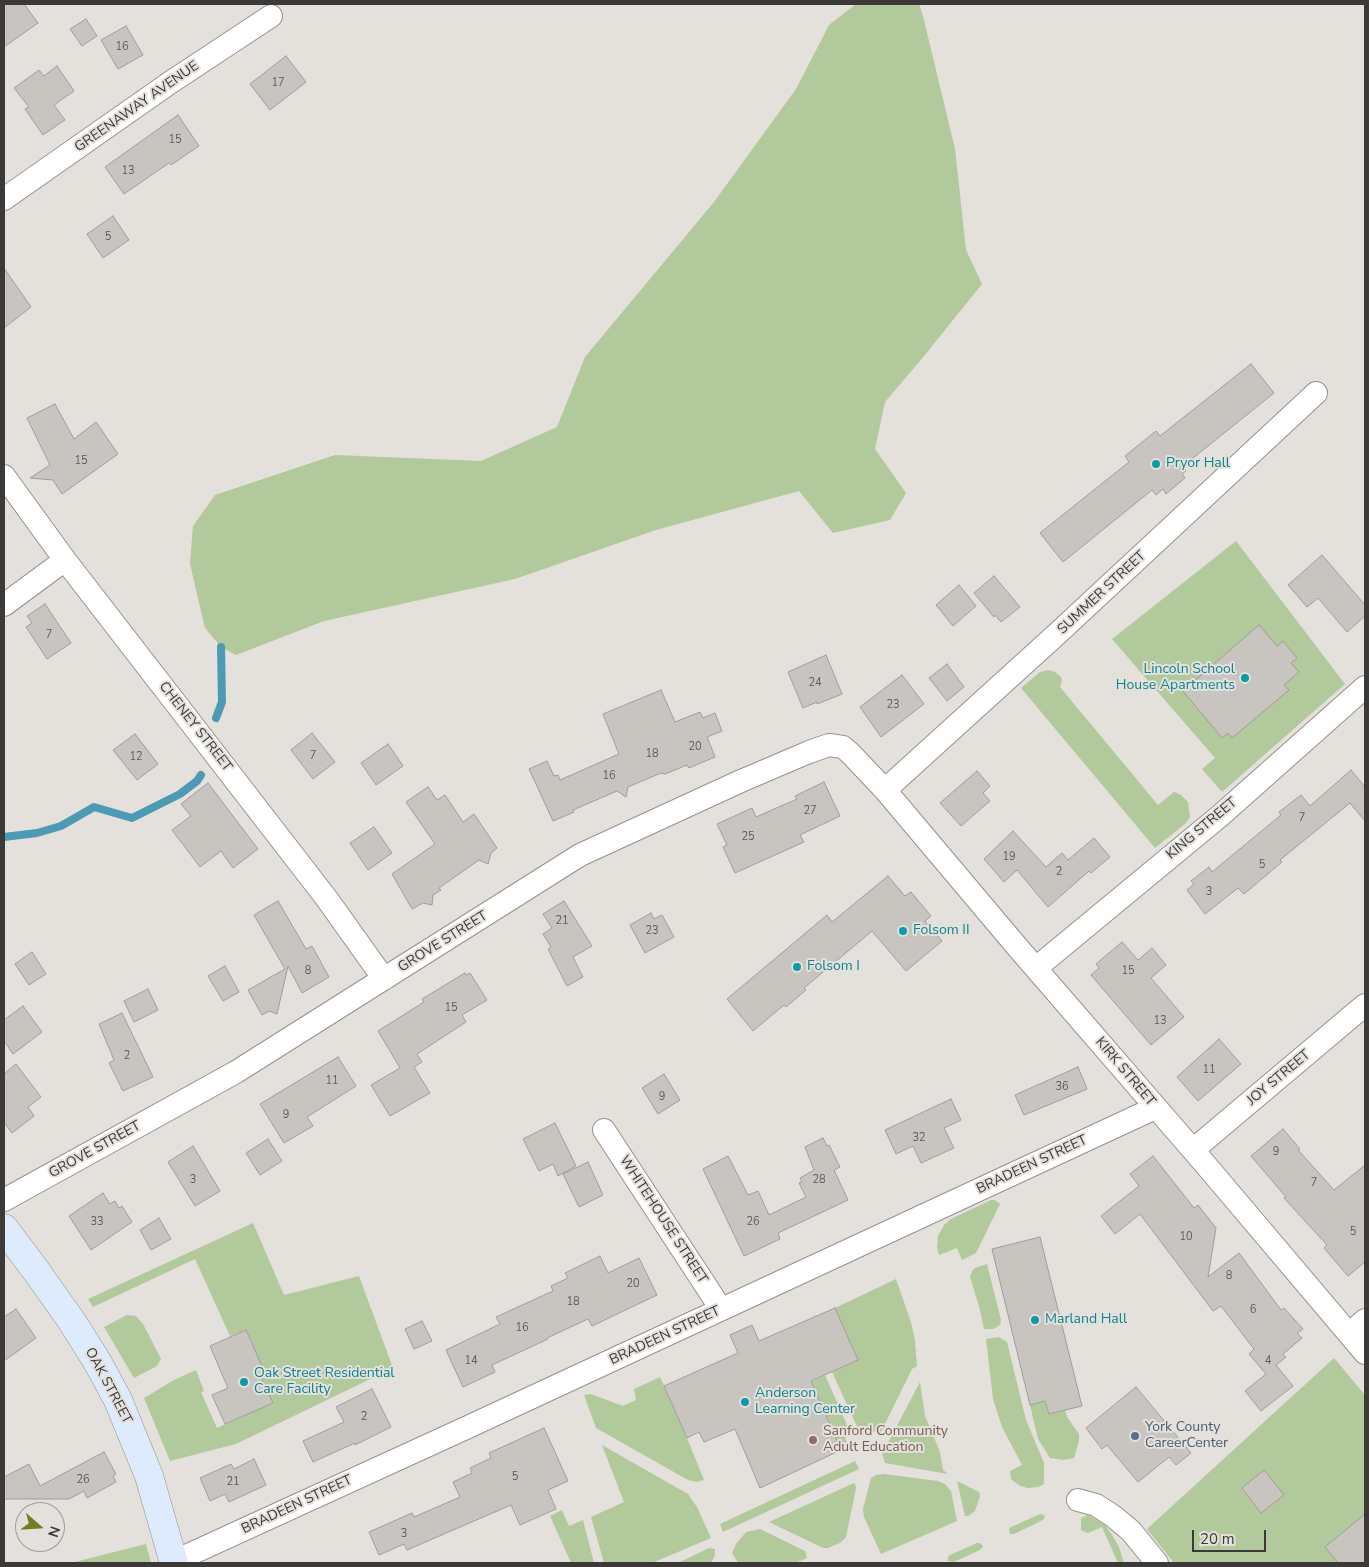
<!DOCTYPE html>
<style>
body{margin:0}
#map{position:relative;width:1369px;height:1567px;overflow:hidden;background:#e4e0dc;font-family:"Nunito Sans",sans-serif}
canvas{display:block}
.frame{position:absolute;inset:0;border:5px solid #3b3a38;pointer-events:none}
.north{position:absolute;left:15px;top:1502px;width:50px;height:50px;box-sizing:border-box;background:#e4e0dc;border:1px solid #a09e9a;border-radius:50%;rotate:109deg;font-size:14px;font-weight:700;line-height:20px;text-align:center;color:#3b3a38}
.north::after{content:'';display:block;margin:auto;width:18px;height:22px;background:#797b23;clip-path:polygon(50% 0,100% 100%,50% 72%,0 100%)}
.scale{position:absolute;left:1192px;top:1530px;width:74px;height:22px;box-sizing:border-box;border:2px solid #3b3a38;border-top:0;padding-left:6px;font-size:15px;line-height:18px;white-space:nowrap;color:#3b3a38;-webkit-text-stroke:4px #e4e0dc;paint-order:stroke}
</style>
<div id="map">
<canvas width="1369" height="1567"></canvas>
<div class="frame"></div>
<div class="north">N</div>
<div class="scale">20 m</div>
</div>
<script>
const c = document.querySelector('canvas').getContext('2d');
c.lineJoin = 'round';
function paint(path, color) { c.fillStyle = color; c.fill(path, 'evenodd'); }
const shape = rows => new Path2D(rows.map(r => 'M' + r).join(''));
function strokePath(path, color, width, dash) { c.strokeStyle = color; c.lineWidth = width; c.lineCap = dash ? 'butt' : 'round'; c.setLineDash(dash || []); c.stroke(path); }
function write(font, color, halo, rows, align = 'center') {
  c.font = font + ' "Nunito Sans",sans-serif'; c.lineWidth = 4; c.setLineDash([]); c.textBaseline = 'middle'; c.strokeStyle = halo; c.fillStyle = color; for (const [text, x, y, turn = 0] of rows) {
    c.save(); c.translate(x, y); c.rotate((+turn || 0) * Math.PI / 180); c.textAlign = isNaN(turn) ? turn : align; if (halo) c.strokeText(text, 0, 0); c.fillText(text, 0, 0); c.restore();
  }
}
const green = shape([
 [856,4,919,4,923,16,955,149,966,250,982,284,920,361,885,402,875,449,906,493,890,520,833,533,799,491,656,530,515,579,324,621,236,655,221,647,205,628,190,564,193,526,215,495,335,455,481,461,557,427,585,357,714,202,796,89,829,25],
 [1236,541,1345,684,1222,792,1202,769,1215,758,1112,639],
 [1048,670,1055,672,1061,677,1062,681,1060,687,1158,805,1174,792,1181,795,1188,802,1190,817,1185,824,1155,848,1021,688,1040,672],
 [991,1200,995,1200,1000,1204,976,1253,962,1260,957,1248,939,1255,937,1247,938,1236,944,1225,951,1219],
 [253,1223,284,1295,359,1276,393,1368,236,1444,170,1461,144,1398,174,1380,196,1370,204,1391,201,1392,217,1428,272,1403,260,1375,265,1373,262,1366,257,1368,258,1357,246,1330,230,1336,195,1259,93,1307,88,1299],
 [987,1264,1001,1320,1000,1325,993,1329,984,1329,979,1306,970,1277,972,1271,975,1268],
 [896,1279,911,1322,915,1340,917,1366,912,1369,881,1432,859,1431,832,1372,858,1360,835,1308],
 [127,1315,136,1316,143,1324,161,1359,157,1366,134,1378,104,1327],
 [999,1337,1007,1342,1026,1420,1044,1463,1044,1484,1038,1487,1028,1488,1020,1486,1011,1479,1010,1471,1022,1465,1002,1427,993,1399,986,1339],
 [1334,1358,1365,1395,1365,1563,1174,1563,1147,1529],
 [825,1375,851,1434,845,1438,849,1448,842,1451,811,1382],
 [660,1377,687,1438,704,1480,697,1482,688,1480,596,1428,584,1395,591,1394,623,1406,636,1400,634,1389],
 [920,1382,925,1416,940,1452,943,1470,948,1474,885,1463,882,1454],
 [1045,1401,1049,1414,1065,1410,1067,1417,1079,1434,1079,1441,1074,1458,1064,1460,1050,1458,1038,1439,1030,1405],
 [602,1445,688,1494,697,1507,711,1538,652,1563,604,1563,591,1517,624,1502],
 [855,1461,859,1469,723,1532,720,1524],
 [884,1474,938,1481,945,1484,951,1491,957,1521,881,1554,864,1517,863,1509,871,1478,876,1475],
 [957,1481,979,1492,980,1496,975,1511,968,1516,965,1516],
 [854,1483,856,1486,856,1488,846,1537,840,1543,828,1548,823,1548,769,1522],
 [562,1510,569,1526,583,1520,594,1563,571,1563,550,1516],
 [1040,1514,1044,1515,1045,1517,1043,1520,1014,1534,1010,1534,1009,1528],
 [1088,1515,1105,1525,1112,1535,1119,1547,1124,1563,1118,1563,1102,1527,1088,1533,1081,1530,1081,1518],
 [760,1529,805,1551,807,1558,795,1563,738,1563,732,1553,736,1544,746,1532],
 [977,1543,980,1543,983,1546,980,1550,954,1562,948,1561,948,1557,950,1555],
 [146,1544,151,1563,71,1563],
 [709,1548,715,1549,715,1555,711,1563,678,1563]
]);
const stream = shape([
 [216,718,222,702,221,647],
 [4,837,37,833,61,826,94,807,132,818,180,794,197,781,201,775]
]);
const building = shape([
 [4,4,24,4,38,23,4,47,4,4],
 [86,19,97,36,82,46,70,29,86,19],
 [126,26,143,55,118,69,101,40,126,26],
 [286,56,306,82,270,110,250,84,286,56],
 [57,66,74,91,54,105,65,120,43,135,25,109,29,107,14,88,39,70,44,76,57,66],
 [178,115,199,146,171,165,169,163,124,194,105,167,178,115],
 [113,216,129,240,103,258,87,234,113,216],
 [4,268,31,307,4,328,4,268],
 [1251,364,1274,393,1183,466,1186,471,1182,474,1185,478,1166,494,1163,489,1156,495,1152,490,1063,562,1040,533,1129,462,1125,456,1156,431,1160,436,1251,364],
 [55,404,74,439,96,422,118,454,62,494,53,480,30,478,50,465,27,418,55,404],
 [1322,555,1365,605,1365,616,1347,632,1318,598,1307,607,1288,585,1322,555],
 [994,576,1020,607,1001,622,995,615,994,617,974,593,994,576],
 [959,585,976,606,953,626,936,605,959,585],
 [45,604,71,643,47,659,26,627,32,623,27,616,45,604],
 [1259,625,1277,646,1283,641,1297,658,1291,663,1299,672,1284,685,1289,690,1232,738,1228,733,1222,738,1183,691,1259,625],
 [826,655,842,694,817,704,817,702,803,708,788,672,826,655],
 [947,664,964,687,947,701,929,678,947,664],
 [902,675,924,704,881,737,860,707,902,675],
 [661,690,675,722,700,712,703,718,715,713,722,731,707,737,715,757,689,768,687,765,665,774,661,773,628,787,626,797,617,791,573,810,574,812,553,821,529,769,547,761,554,776,558,775,560,780,619,754,603,714,661,690],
 [312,733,335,762,313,779,291,750,312,733],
 [135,734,158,764,137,780,113,750,135,734],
 [388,744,403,766,376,785,361,763,388,744],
 [1351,770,1365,787,1365,821,1350,803,1280,860,1282,862,1244,894,1238,888,1205,914,1187,890,1194,884,1191,881,1209,867,1212,872,1281,815,1279,812,1301,795,1310,806,1351,770],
 [977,771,990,786,983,793,990,801,961,826,940,803,977,771],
 [824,782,840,816,800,835,804,842,735,873,723,847,727,845,717,824,752,808,756,817,797,799,795,796,824,782],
 [208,783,258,849,233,868,221,851,200,867,172,830,191,816,181,804,208,783],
 [428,787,437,800,445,795,463,822,474,814,497,848,491,853,488,864,479,860,439,888,441,890,433,895,432,905,423,903,412,909,392,874,435,844,406,802,428,787],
 [374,827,392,853,368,870,350,843,374,827],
 [1013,831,1046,867,1062,853,1068,860,1094,838,1110,857,1091,873,1089,871,1048,907,1017,870,1004,882,984,859,1013,831],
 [888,876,905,896,911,892,931,916,925,921,942,941,906,971,872,931,804,988,806,990,786,1007,784,1005,753,1031,727,999,827,915,832,922,888,876],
 [278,901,306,949,312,946,329,977,302,993,288,966,277,1014,269,1011,262,1015,248,990,285,969,254,915,278,901],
 [564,901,592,946,573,957,583,977,567,986,548,949,551,947,543,934,552,928,543,914,564,901],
 [651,913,654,919,662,915,674,937,645,953,630,925,651,913],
 [1122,942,1138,960,1152,948,1166,965,1151,978,1184,1017,1151,1045,1091,975,1099,968,1096,964,1122,942],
 [32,952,46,974,29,985,15,964,32,952],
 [225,966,239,992,223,1001,208,976,225,966],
 [465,973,466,975,470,973,487,1000,462,1015,466,1022,417,1054,422,1062,414,1067,430,1093,390,1116,371,1085,400,1068,378,1031,424,1002,422,999,465,973],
 [148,989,158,1010,134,1022,124,1001,148,989],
 [23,1006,42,1032,13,1054,4,1041,4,1020,23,1006],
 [122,1013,153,1077,123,1091,109,1063,114,1060,99,1024,122,1013],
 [1219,1039,1241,1064,1198,1101,1177,1077,1219,1039],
 [338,1057,356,1086,307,1117,313,1126,284,1143,260,1104,338,1057],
 [16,1064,41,1097,28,1107,34,1116,12,1133,4,1122,4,1074,16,1064],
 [1078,1067,1087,1089,1024,1115,1015,1095,1078,1067],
 [664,1074,680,1100,658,1114,642,1088,664,1074],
 [951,1099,961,1120,944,1128,954,1148,921,1163,913,1146,896,1154,885,1130,951,1099],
 [555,1123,576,1166,558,1176,553,1164,539,1171,523,1139,555,1123],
 [1283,1129,1300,1149,1298,1150,1334,1190,1365,1165,1365,1262,1348,1276,1324,1248,1327,1245,1284,1198,1286,1197,1251,1156,1283,1129],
 [823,1138,827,1146,829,1145,840,1167,834,1170,848,1200,778,1233,780,1239,744,1256,703,1169,728,1156,748,1195,758,1191,769,1215,806,1197,799,1183,802,1182,800,1178,814,1170,805,1147,823,1138],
 [268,1139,282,1161,260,1175,246,1153,268,1139],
 [193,1146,220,1191,195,1206,168,1162,193,1146],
 [1153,1156,1194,1208,1198,1205,1216,1228,1208,1277,1239,1253,1281,1310,1284,1308,1303,1329,1297,1333,1302,1338,1283,1354,1286,1357,1276,1365,1293,1386,1261,1411,1245,1391,1266,1374,1249,1354,1254,1349,1221,1306,1213,1311,1140,1214,1115,1234,1101,1216,1139,1186,1130,1174,1153,1156],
 [588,1162,603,1195,579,1207,563,1174,588,1162],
 [103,1193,110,1204,115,1201,119,1208,122,1206,132,1222,91,1250,69,1216,103,1193],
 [159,1218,171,1239,151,1250,140,1230,159,1218],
 [1040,1237,1082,1406,1049,1414,1045,1401,1030,1405,992,1249,1040,1237],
 [600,1256,608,1273,639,1258,657,1295,592,1326,588,1319,547,1338,548,1339,492,1365,495,1372,463,1387,446,1350,500,1324,496,1317,553,1291,551,1286,568,1278,565,1273,600,1256],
 [835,1308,858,1360,811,1381,841,1450,760,1488,735,1429,704,1442,699,1432,687,1438,664,1386,738,1353,730,1335,752,1325,759,1341,835,1308],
 [16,1309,36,1338,4,1361,4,1317,16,1309],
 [422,1321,432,1341,414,1349,405,1329,422,1321],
 [246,1330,265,1373,260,1375,273,1403,225,1424,212,1395,228,1388,210,1346,246,1330],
 [1136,1387,1191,1453,1176,1465,1169,1457,1138,1482,1107,1445,1102,1449,1086,1428,1136,1387],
 [372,1389,391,1427,355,1445,355,1443,313,1462,303,1441,344,1422,336,1407,372,1389],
 [544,1428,568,1481,548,1490,556,1509,520,1525,511,1505,407,1550,404,1544,379,1555,369,1532,412,1513,414,1517,460,1497,453,1482,472,1473,470,1468,491,1458,489,1453,544,1428],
 [104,1452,116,1474,113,1476,116,1482,87,1498,84,1491,69,1499,4,1499,4,1477,29,1464,40,1486,104,1452],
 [254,1459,266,1485,229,1502,225,1494,210,1501,200,1478,231,1464,234,1469,254,1459],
 [1264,1470,1284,1495,1261,1513,1242,1488,1264,1470],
 [1365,1514,1365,1563,1338,1563,1325,1547,1365,1514]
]);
const minor = shape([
 [4,199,171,82,271,16],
 [4,476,65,560,327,899,384,979],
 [4,605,65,560],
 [885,790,1058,633,1316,393],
 [1036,968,1221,815,1365,687],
 [604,1130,721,1309],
 [1193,1150,1365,1005],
 [4,1200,236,1072,580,855,741,781,809,752,829,745,843,747,850,753,885,790,1019,949,1205,1164,1365,1353],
 [1350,1333,1365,1320],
 [1078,1500,1096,1505,1113,1516,1131,1531,1157,1563],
 [173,1562,468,1427,1155,1108]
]);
const secondary = shape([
 [4,1228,37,1272,73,1323,98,1363,118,1400,149,1476,174,1563]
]);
const markers = [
 [1156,464,5,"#0f9aa8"],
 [1245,678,5,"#0f9aa8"],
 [903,931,5,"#0f9aa8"],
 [797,967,5,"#0f9aa8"],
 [1035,1320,5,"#0f9aa8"],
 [244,1382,5,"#0f9aa8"],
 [745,1402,5,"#0f9aa8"],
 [1135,1436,5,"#5c6f8a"],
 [813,1440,5,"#8d6e63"]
];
const numberNames = [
 ["16",122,47],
 ["17",278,83],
 ["15",175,140],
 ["13",128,171],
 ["5",108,237],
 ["15",81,461],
 ["7",49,635],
 ["24",815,683],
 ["23",893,705],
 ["20",695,747],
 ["18",652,754],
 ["7",313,756],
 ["12",136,757],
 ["16",609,776],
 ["27",810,811],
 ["7",1302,818],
 ["25",748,837],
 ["19",1009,857],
 ["5",1262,865],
 ["2",1059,872],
 ["3",1209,892],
 ["21",562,921],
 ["23",652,931],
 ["8",308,971],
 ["15",1128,971],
 ["15",451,1008],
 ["13",1160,1021],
 ["2",127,1056],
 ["11",1209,1070],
 ["11",332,1081],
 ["36",1062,1087],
 ["9",662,1097],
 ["9",286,1115],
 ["32",919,1138],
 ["9",1276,1152],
 ["3",193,1180],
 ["28",819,1180],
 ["7",1314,1183],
 ["33",97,1222],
 ["26",753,1222],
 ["5",1353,1232],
 ["10",1186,1237],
 ["8",1229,1276],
 ["20",633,1284],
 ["18",573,1302],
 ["6",1253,1310],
 ["16",522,1328],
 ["14",471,1361],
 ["4",1268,1361],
 ["2",364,1417],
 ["5",515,1477],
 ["26",83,1480],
 ["21",233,1482],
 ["3",404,1534]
];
const streetNames = [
 ["GREENAWAY AVENUE",137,107,-35],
 ["SUMMER STREET",1102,593,-43],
 ["CHENEY STREET",195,727,52],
 ["KING STREET",1202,829,-40],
 ["GROVE STREET",443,942,-32],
 ["KIRK STREET",1125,1072,50],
 ["JOY STREET",1279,1078,-40],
 ["GROVE STREET",95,1150,-29],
 ["BRADEEN STREET",1032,1165,-25],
 ["WHITEHOUSE STREET",663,1220,57],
 ["BRADEEN STREET",665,1336,-25],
 ["OAK STREET",108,1386,62],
 ["BRADEEN STREET",297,1505,-25]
];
const cultureNames = [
 ["Pryor Hall",1166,464],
 ["Lincoln School",1235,670,"right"],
 ["House Apartments",1235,686,"right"],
 ["Folsom II",913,931],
 ["Folsom I",807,967],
 ["Marland Hall",1045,1320],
 ["Oak Street Residential",254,1374],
 ["Care Facility",254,1390],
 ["Anderson",755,1394],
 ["Learning Center",755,1410]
];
const serviceNames = [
 ["York County",1145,1428],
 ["CareerCenter",1145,1444]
];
const educationNames = [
 ["Sanford Community",823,1432],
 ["Adult Education",823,1448]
];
paint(green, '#b1c99b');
strokePath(stream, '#4c9ab4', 8);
paint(building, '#c8c4c0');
strokePath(building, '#a09c99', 1);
strokePath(minor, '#95918d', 24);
strokePath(secondary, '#95918d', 29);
strokePath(minor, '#fff', 22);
strokePath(secondary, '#ddebfd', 28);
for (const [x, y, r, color] of markers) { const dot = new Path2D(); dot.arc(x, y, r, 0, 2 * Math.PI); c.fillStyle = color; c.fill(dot); strokePath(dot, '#e4e0dc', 2); }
write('11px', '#5e5c5a', null, numberNames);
write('14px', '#3b3a38', '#e4e0dc', streetNames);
write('14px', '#0d838f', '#e4e0dc', cultureNames, 'left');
write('14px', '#4e5e75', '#e4e0dc', serviceNames, 'left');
write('14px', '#785e54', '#e4e0dc', educationNames, 'left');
</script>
